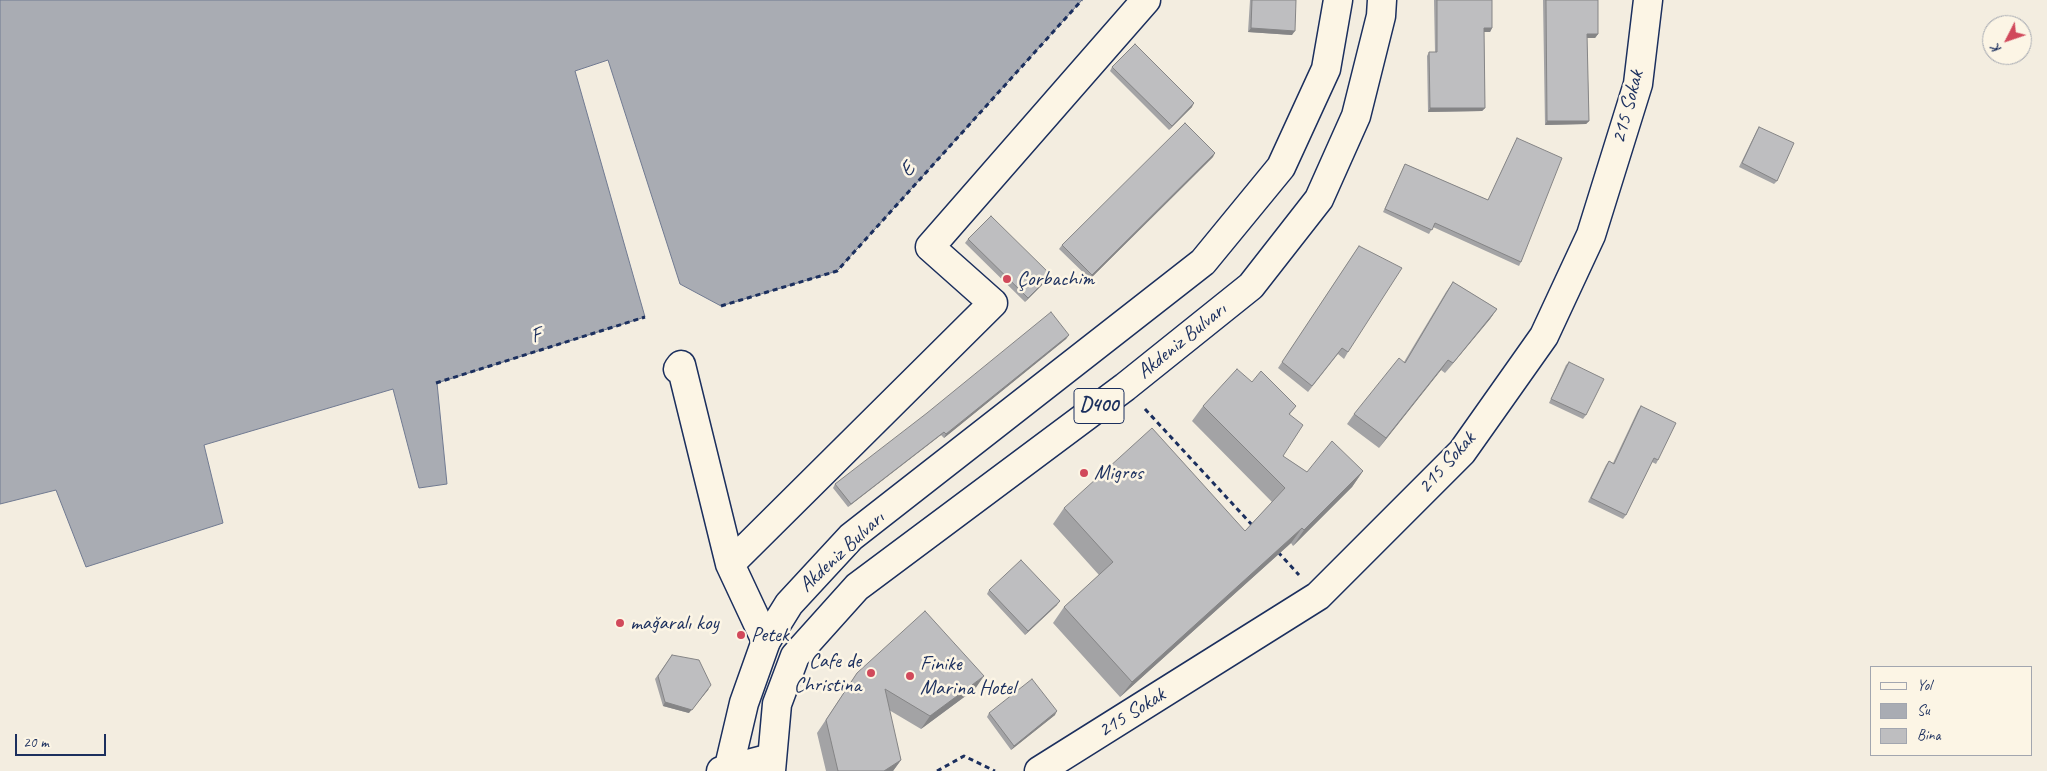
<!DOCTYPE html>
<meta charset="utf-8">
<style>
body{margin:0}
#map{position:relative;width:2047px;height:771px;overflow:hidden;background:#f3ede0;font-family:Caveat,sans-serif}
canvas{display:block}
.legend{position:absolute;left:1870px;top:666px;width:162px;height:90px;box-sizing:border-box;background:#fcf5e5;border:1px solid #a2a6af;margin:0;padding:6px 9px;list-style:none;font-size:15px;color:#1b2f5e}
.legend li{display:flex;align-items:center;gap:10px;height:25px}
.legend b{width:25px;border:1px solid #a2a6af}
.north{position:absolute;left:1982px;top:15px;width:50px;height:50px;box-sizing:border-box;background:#fcf5e5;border:1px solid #a2a6af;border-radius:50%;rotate:229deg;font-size:14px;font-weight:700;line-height:20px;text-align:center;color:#1b2f5e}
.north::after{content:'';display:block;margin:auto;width:18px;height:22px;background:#d1495b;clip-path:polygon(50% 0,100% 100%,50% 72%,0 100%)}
.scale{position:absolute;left:15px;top:734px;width:91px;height:22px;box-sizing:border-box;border:2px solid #1b2f5e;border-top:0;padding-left:6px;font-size:15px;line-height:18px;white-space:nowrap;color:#1b2f5e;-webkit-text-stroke:4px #fcf5e5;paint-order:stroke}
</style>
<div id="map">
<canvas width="2047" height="771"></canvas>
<ul class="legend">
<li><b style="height:6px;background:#fcf5e5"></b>Yol</li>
<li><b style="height:14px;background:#a9acb3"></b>Su</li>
<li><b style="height:14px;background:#bebec0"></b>Bina</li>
</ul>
<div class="north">K</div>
<div class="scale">20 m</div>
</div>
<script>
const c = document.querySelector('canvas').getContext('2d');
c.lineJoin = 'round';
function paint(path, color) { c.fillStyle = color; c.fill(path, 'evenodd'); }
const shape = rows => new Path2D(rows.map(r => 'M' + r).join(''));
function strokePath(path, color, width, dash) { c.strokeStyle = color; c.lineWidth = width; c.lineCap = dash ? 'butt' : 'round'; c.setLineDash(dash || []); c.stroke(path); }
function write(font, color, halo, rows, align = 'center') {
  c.font = font + ' Caveat,sans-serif'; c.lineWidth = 5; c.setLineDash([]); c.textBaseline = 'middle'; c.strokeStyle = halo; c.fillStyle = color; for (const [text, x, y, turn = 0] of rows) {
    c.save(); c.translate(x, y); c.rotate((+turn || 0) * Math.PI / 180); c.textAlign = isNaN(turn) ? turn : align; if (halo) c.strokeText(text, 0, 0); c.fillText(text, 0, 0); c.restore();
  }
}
const water = shape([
 [0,0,1082,0,837,271,721,306,680,284,608,60,575,71,645,317,437,383,447,484,419,488,393,389,204,445,223,523,86,567,56,490,0,504,0,0]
]);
const path = shape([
 [721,306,837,271,1082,0],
 [436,383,645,317],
 [1145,409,1253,526],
 [1278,552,1299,575],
 [937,771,964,756,995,771]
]);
const minor = shape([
 [678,369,681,365,730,564,766,641],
 [730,564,993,303,930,247,1146,0],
 [721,771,771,758],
 [1039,771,1318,596,1462,452,1544,336,1591,235,1638,84,1648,0]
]);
const highway = shape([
 [728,771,744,703,766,641,789,604,851,537,1203,262,1281,167,1326,69,1338,0],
 [771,771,777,704,795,656,857,587,1125,387,1251,286,1319,199,1356,116,1381,16,1382,0]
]);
const wall = shape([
 [1250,0,1296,0,1292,35,1248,32],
 [1434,0,1492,0,1492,28,1490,32,1484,32,1485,108,1482,111,1428,112,1427,56,1429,52,1435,52],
 [1543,0,1598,0,1598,34,1595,38,1587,38,1589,121,1586,124,1545,125],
 [1112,67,1192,107,1169,130,1110,71],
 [1759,127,1777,181,1774,184,1739,167,1757,130],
 [1517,138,1521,262,1519,266,1433,227,1429,234,1383,212,1403,168,1405,164,1488,200,1515,142],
 [1213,157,1090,279,1059,249,1062,245],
 [968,239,1051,275,1048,279,1025,302,965,243],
 [1359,246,1348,352,1344,359,1338,354,1308,392,1278,368],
 [1453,282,1497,309,1490,319,1445,373,1441,370,1379,448,1347,424,1354,414,1404,362,1446,292],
 [1069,335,1066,339,944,438,941,435,848,507,833,488,835,484],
 [1569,362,1586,415,1583,419,1549,403,1566,365],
 [1252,382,1296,406,1290,414,1283,456,1307,472,1363,471,1352,487,1293,546,1291,543,1120,697,1053,623,1064,607,1099,575,1053,524,1064,508,1245,531,1272,502,1192,421,1203,406],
 [1641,406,1658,460,1656,464,1652,462,1626,515,1623,519,1588,502,1606,465,1609,461,1613,463,1638,410],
 [989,590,1057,605,1025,635,987,594],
 [672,655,689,713,663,706,655,679],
 [857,673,975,689,921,729,889,710,901,760,893,771,826,771,817,733],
 [989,713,1055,715,1011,750,987,717]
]);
const shadedWall = shape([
 [1251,28,1295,31,1292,35,1248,32],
 [1484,28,1492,28,1490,32,1482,32],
 [1587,34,1598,34,1595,38,1585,38],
 [1194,103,1192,107,1169,130,1172,126],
 [1430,108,1485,108,1482,111,1428,112],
 [1547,121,1589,121,1586,124,1545,125],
 [1215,153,1213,157,1090,279,1092,275],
 [1051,275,1048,279,1025,302,1028,298],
 [1497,309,1490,319,1445,373,1453,363],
 [1069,335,1066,339,944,438,946,434],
 [1448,360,1441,370,1379,448,1386,438],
 [944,432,941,435,848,507,851,504],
 [1363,471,1352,487,1293,546,1304,530],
 [1302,528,1291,543,1120,697,1132,682],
 [1060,601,1057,605,1025,635,1028,631],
 [984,676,975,689,921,729,930,716],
 [709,689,689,713,663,706,665,702],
 [1057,711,1055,715,1011,750,1014,746],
 [901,760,893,771,884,771]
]);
const building = shape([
 [1252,0,1296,0,1295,31,1251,28,1252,0],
 [1437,0,1492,0,1492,28,1484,28,1485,108,1430,108,1429,52,1437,52,1437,0],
 [1546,0,1598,0,1598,34,1587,34,1589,121,1547,121,1546,0],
 [1135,44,1194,103,1172,126,1112,67,1135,44],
 [1185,123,1215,153,1092,275,1062,245,1185,123],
 [1759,127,1794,143,1777,181,1742,163,1759,127],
 [1517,138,1562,158,1521,262,1435,223,1432,230,1385,209,1405,164,1488,200,1517,138],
 [991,216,1051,275,1028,298,968,239,991,216],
 [1359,246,1402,268,1348,352,1342,348,1312,386,1282,362,1359,246],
 [1453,282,1497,309,1453,363,1448,360,1386,438,1354,414,1399,358,1405,363,1453,282],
 [1051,312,1069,335,946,434,944,432,851,504,835,484,927,413,1051,312],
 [1569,362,1604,379,1586,415,1551,399,1569,362],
 [1237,369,1252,382,1261,371,1296,406,1289,414,1303,425,1283,456,1307,472,1332,441,1363,471,1304,530,1302,528,1132,682,1064,607,1113,562,1064,508,1152,428,1245,531,1285,488,1203,406,1237,369],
 [1641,406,1676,423,1658,460,1654,458,1626,515,1591,498,1609,461,1614,464,1641,406],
 [1021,560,1060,601,1028,631,989,590,1021,560],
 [925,611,984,676,930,716,885,689,901,760,884,771,838,771,826,720,857,673,925,611],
 [672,655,699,660,711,685,692,710,665,702,658,676,672,655],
 [1032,679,1057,711,1014,746,989,713,1032,679]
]);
const markers = [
 [1007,279,5,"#d1495b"],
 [1084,473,5,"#d1495b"],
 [620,623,5,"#d1495b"],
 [741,635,5,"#d1495b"],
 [871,673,5,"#d1495b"],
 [910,676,5,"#d1495b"]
];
const shields = [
 [1099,406,50]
];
const shieldNames = [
 ["D400",1099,406]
];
const streetNames = [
 ["215 Sokak",1628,107,-75],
 ["E",908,170,-48],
 ["F",536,336,-18],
 ["Akdeniz Bulvarı",1182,341,-39],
 ["215 Sokak",1447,463,-48],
 ["Akdeniz Bulvarı",842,552,-43],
 ["215 Sokak",1132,713,-32]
];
const poiNames = [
 ["Çorbachim",1017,279],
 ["Migros",1094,473],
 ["mağaralı koy",630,623],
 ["Petek",751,635],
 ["Cafe de",861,661,"right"],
 ["Christina",861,685,"right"],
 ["Finike",920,664],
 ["Marina Hotel",920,688]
];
paint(water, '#a9acb3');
strokePath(water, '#707a91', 1);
strokePath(minor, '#1b2f5e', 31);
strokePath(highway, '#1b2f5e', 31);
strokePath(path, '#1b2f5e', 3, [5, 4]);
strokePath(minor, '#fcf5e5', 28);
strokePath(highway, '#fcf5e5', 28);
paint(wall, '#a3a3a5');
paint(shadedWall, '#858586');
paint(building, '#bebec0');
strokePath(building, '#858586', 1);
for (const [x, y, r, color] of markers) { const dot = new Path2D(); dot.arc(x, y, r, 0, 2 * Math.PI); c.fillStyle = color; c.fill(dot); strokePath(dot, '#fcf5e5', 2); }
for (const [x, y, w] of shields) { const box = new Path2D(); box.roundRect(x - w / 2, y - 17.5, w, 35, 4); c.fillStyle = '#fcf5e5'; c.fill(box); strokePath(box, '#1b2f5e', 1); }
write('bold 20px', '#1b2f5e', null, shieldNames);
write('21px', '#1b2f5e', '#fcf5e5', streetNames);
write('21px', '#1b2f5e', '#fcf5e5', poiNames, 'left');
</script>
